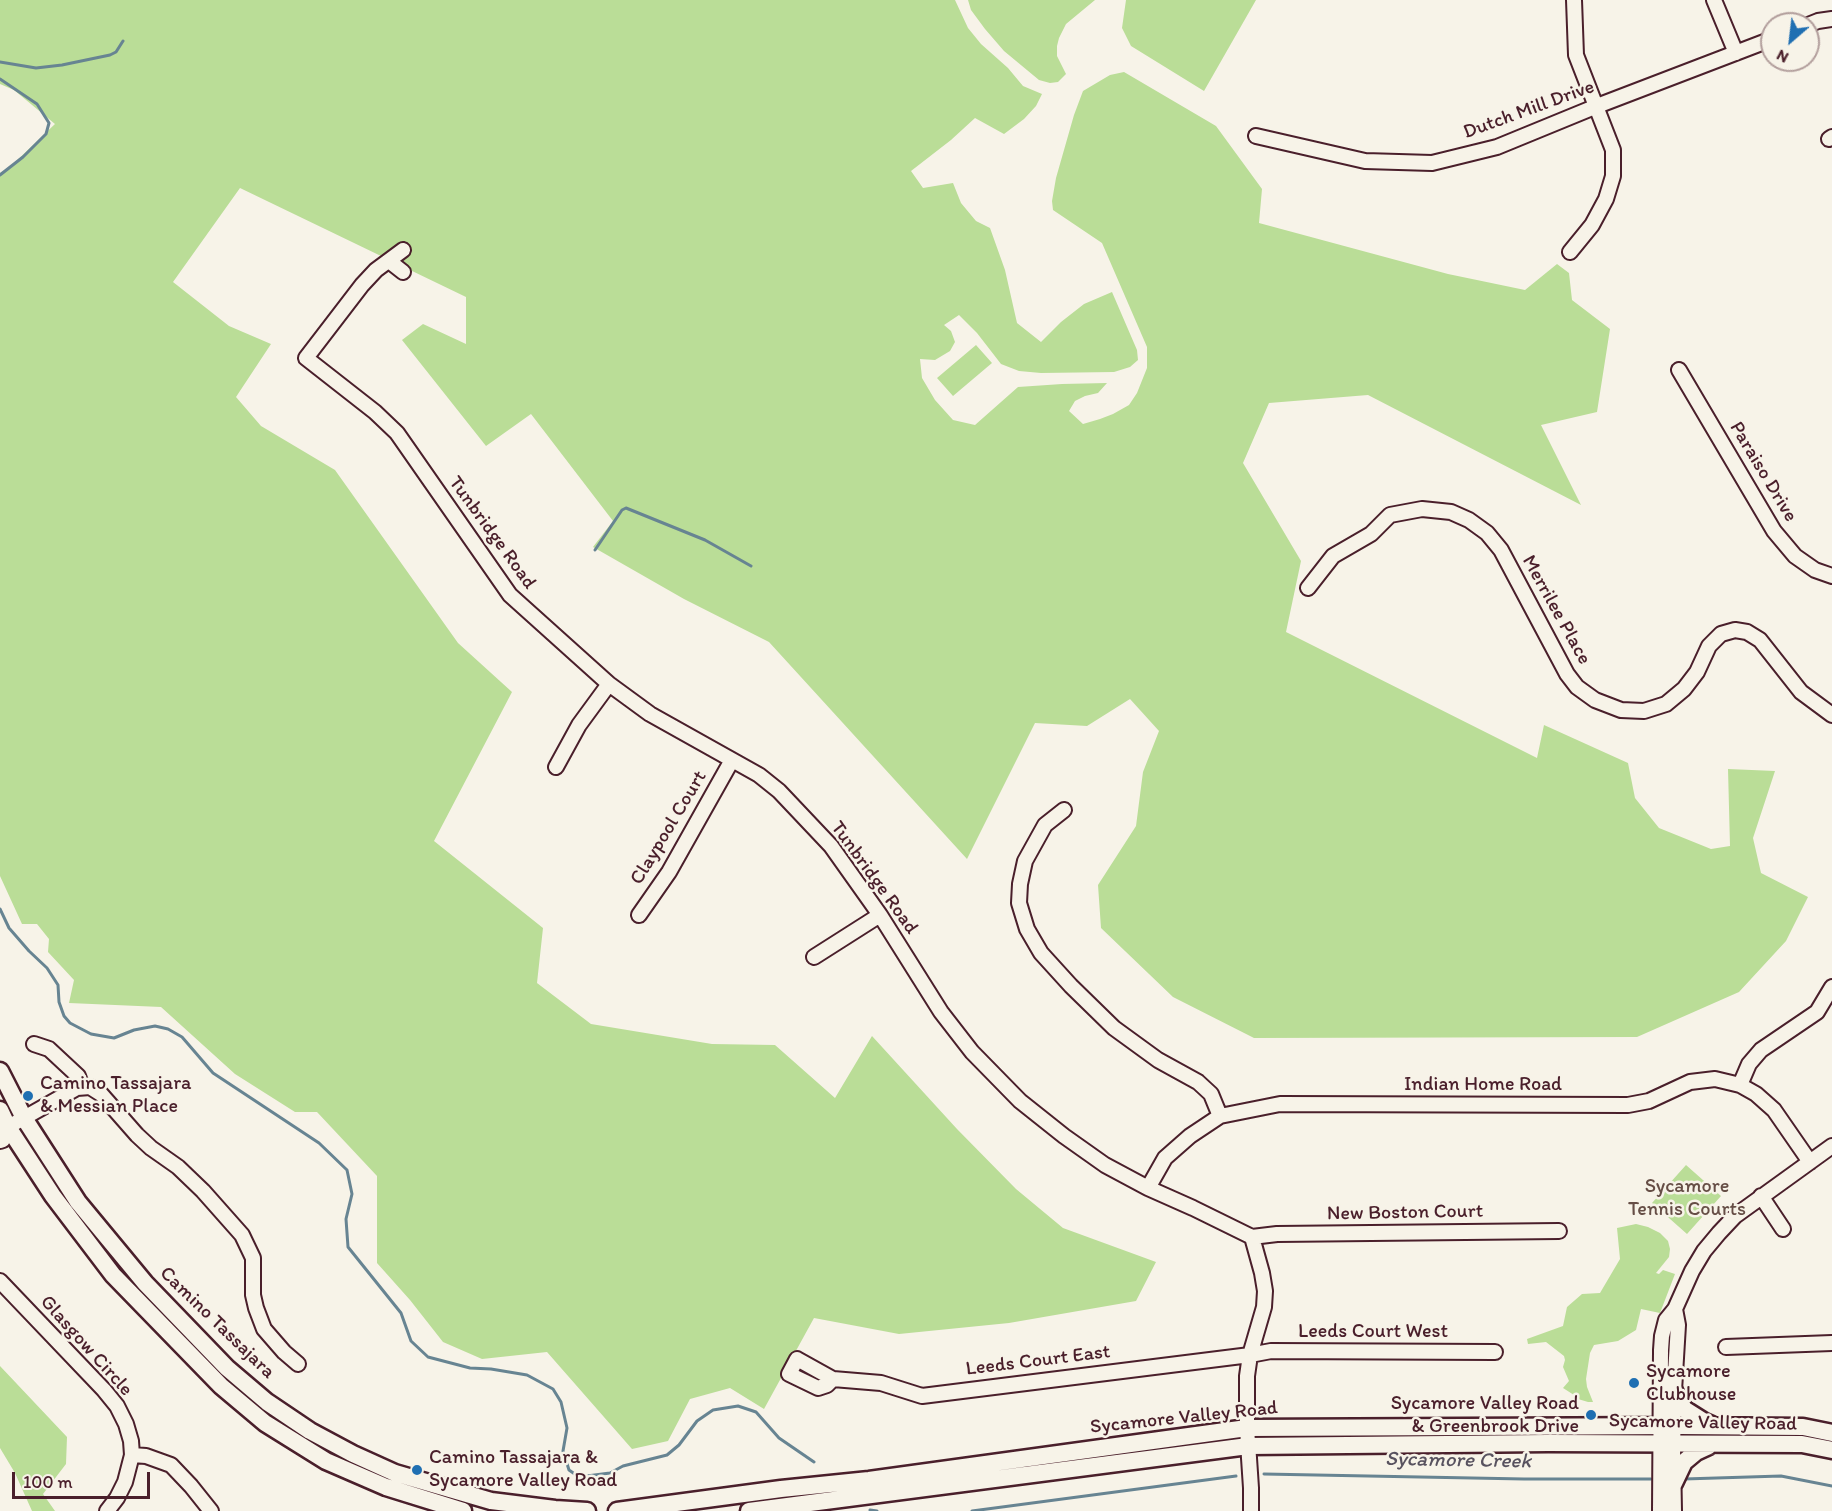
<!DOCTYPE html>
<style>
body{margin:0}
#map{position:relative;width:1832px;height:1511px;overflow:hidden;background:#f7f3e8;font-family:Itim,sans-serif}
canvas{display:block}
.north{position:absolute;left:1760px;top:12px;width:60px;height:60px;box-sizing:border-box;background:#f7f3e8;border:2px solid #b29e9c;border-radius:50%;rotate:208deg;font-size:16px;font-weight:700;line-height:24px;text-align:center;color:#4a1f2b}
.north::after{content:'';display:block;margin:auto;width:21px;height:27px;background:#1f6fb2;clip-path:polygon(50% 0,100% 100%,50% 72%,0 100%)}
.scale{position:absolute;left:12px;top:1472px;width:138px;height:27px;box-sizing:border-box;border:3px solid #4a1f2b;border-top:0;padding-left:8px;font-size:18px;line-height:21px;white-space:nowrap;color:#4a1f2b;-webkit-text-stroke:4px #f7f3e8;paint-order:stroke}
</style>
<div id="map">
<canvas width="1832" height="1511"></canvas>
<div class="north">N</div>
<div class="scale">100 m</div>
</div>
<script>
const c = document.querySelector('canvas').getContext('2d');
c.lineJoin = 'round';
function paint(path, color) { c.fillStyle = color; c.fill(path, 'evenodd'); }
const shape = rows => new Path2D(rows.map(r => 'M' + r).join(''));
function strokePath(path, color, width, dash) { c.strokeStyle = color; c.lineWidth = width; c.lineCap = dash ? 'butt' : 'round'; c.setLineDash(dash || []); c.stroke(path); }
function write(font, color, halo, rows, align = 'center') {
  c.font = font + ' Itim,sans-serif'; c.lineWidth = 5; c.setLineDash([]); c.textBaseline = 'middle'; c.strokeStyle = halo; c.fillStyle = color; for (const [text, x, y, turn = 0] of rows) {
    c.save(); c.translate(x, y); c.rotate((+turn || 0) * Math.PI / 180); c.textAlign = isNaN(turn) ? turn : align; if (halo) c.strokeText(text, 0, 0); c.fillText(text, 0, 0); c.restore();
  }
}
const green = shape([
 [0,0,955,0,968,28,981,44,1008,68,1023,86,1042,94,1036,106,1024,119,1004,134,975,118,951,140,911,171,923,188,953,183,961,203,976,221,990,228,1005,270,1017,323,1041,342,1061,322,1084,304,1112,292,1137,350,1138,360,1130,367,1114,372,1041,373,1019,371,1001,364,977,333,959,315,944,325,951,331,955,342,950,351,935,360,920,359,922,378,935,400,953,420,975,425,1018,387,1062,384,1107,383,1098,393,1085,396,1075,401,1069,411,1083,424,1100,419,1113,414,1129,405,1137,393,1147,368,1147,347,1102,243,1053,210,1052,201,1056,178,1074,115,1083,91,1110,75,1124,72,1216,126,1262,189,1259,223,1448,274,1525,290,1557,264,1569,273,1572,300,1610,329,1597,412,1541,425,1581,505,1368,395,1269,403,1243,463,1301,561,1286,632,1537,758,1544,725,1628,763,1635,798,1659,828,1711,849,1730,846,1728,769,1775,771,1753,838,1761,873,1808,897,1786,941,1739,992,1637,1037,1254,1038,1173,997,1101,928,1098,885,1136,826,1143,772,1159,731,1130,699,1087,726,1035,723,967,859,769,642,684,599,593,547,613,521,531,414,486,446,402,340,423,324,466,344,466,297,240,188,173,282,229,326,271,344,236,397,261,426,335,470,458,643,512,692,434,841,543,928,537,983,591,1024,712,1044,775,1045,835,1098,872,1036,957,1129,1016,1189,1063,1228,1156,1262,1136,1301,1009,1323,899,1334,814,1318,764,1409,730,1388,690,1399,668,1441,632,1449,547,1352,482,1359,443,1342,410,1300,377,1263,377,1176,317,1112,295,1112,235,1074,161,1007,69,1003,74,980,48,952,49,939,37,924,22,924,0,876,0,173,10,167,55,124,14,90,0,84],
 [968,0,1095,0,1066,24,1059,38,1057,46,1057,56,1066,74,1058,82,1050,83,1039,80,1004,51,985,29,971,10],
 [1126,0,1256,0,1204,91,1131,46,1122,28],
 [976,345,992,363,953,396,937,378],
 [1686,1165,1721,1196,1687,1234,1652,1203],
 [1636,1224,1648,1227,1660,1233,1668,1241,1670,1249,1669,1257,1656,1273,1659,1274,1663,1270,1675,1274,1660,1313,1641,1309,1636,1330,1618,1341,1594,1345,1590,1353,1586,1379,1587,1387,1593,1402,1588,1402,1578,1399,1574,1395,1563,1388,1569,1381,1563,1367,1565,1360,1564,1356,1546,1342,1528,1344,1527,1339,1563,1326,1567,1307,1582,1294,1600,1293,1620,1259,1617,1228],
 [0,1366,67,1437,66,1464,43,1494,55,1511,32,1511,15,1473,0,1448]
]);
const stream = shape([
 [0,62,36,68,62,65,110,55,116,52,123,41],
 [0,79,37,104,49,123,46,134,23,157,0,175],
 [595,550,622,510,626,508,705,540,751,566],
 [0,909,9,928,29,951,47,968,58,985,59,1002,64,1016,70,1023,91,1034,114,1038,134,1030,155,1026,168,1029,182,1037,213,1073,319,1143,347,1170,352,1194,346,1219,348,1247,401,1313,411,1341,428,1357,470,1368,491,1369,527,1375,553,1389,561,1402,567,1428,563,1451,569,1470,579,1477,610,1473,623,1466,667,1455,679,1445,697,1421,713,1410,738,1406,756,1412,779,1438,814,1462],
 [1264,1474,1524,1479,1651,1479],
 [1684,1479,1781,1476,1832,1486],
 [870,1510,877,1511],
 [972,1511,1236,1476]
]);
const minor = shape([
 [1714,0,1736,53],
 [1808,25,1818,21,1832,19],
 [1256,136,1365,161,1432,163,1497,147,1597,106,1772,39],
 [1829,139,1832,137],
 [403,250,376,270,362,285,306,358,375,412,397,433,510,595,609,684,650,714,759,775,779,791,831,846,880,915,941,1012,972,1052,1020,1101,1064,1136,1105,1165,1148,1188,1193,1208,1252,1237,1262,1273,1265,1291,1264,1307,1250,1355,1247,1376,1247,1428,1251,1488,1251,1511],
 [1570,252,1592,225,1606,199,1613,176,1613,150,1576,55,1574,0],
 [389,261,403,272],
 [1679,370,1774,531,1795,556,1815,570,1832,576],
 [1308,588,1333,556,1371,534,1390,515,1422,509,1451,512,1469,520,1487,533,1501,550,1567,674,1577,687,1595,700,1621,710,1644,711,1666,704,1684,689,1697,672,1709,646,1721,634,1735,630,1747,632,1760,640,1801,692,1832,715],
 [556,767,579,725,609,684],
 [1064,810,1045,825,1025,861,1020,884,1019,903,1027,929,1041,953,1071,986,1114,1028,1158,1060,1198,1082,1211,1094,1220,1116],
 [639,915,669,872,732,760],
 [814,957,880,915],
 [34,1044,49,1049,78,1076,82,1087],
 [1740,1085,1749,1064,1761,1050,1817,1012,1832,987],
 [0,1126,8,1127,77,1088,90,1087,101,1094,137,1135,151,1148,178,1167,203,1191,242,1235,253,1258,253,1295,256,1308,264,1329,284,1352,298,1364],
 [0,1141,3,1140,8,1127],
 [1148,1188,1165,1158,1190,1136,1220,1116,1280,1104,1628,1105,1649,1101,1690,1082,1715,1079,1740,1085,1756,1094,1774,1110,1810,1162],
 [1761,1196,1783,1229],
 [1252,1237,1277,1234,1559,1231],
 [0,1281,104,1390,117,1406,126,1424,131,1441,132,1455,125,1482,117,1498,107,1511],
 [1726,1347,1832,1343],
 [833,1379,827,1385,818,1388,789,1374,797,1359,833,1379,881,1383,922,1396,1250,1355,1271,1351,1495,1352],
 [132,1455,146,1456,171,1465,191,1486,211,1511],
 [1660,1511,1661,1350,1662,1336,1666,1320,1675,1309,1692,1271,1704,1251,1719,1233,1735,1216,1832,1146],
 [1674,1511,1673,1458,1674,1391,1678,1325,1675,1309]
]);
const major = shape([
 [0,1071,24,1118,78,1202,145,1283,227,1368,267,1402,310,1431,353,1454,395,1473,491,1501,555,1509,587,1511],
 [0,1110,8,1127,53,1196,113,1275,221,1386,265,1423,326,1461,386,1487,463,1511],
 [1674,1391,1684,1409,1703,1421,1712,1425],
 [1674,1483,1684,1462,1696,1452,1709,1446],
 [617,1511,781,1489,869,1480,1247,1428,1681,1426,1803,1427,1832,1433],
 [749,1511,1248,1446,1548,1443,1802,1444,1832,1450]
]);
const markers = [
 [28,1096,6,"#1f6fb2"],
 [1634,1383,6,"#1f6fb2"],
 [1591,1415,6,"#1f6fb2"],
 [417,1470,6,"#1f6fb2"]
];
const streetNames = [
 ["Dutch Mill Drive",1529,110,-20],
 ["Paraiso Drive",1763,472,59],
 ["Tunbridge Road",492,533,54],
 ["Merrilee Place",1556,610,61],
 ["Claypool Court",669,828,-59],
 ["Tunbridge Road",874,878,54],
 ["Indian Home Road",1483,1085],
 ["New Boston Court",1405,1213,-1],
 ["Camino Tassajara",217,1323,44],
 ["Leeds Court West",1373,1332],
 ["Glasgow Circle",86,1346,48],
 ["Leeds Court East",1038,1361,-7],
 ["Sycamore Valley Road",1184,1418,-6],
 ["Sycamore Valley Road",1703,1423,1]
];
const poiNames = [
 ["Camino Tassajara",40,1084],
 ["& Messian Place",40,1107],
 ["Sycamore",1646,1372],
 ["Clubhouse",1646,1395],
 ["Sycamore Valley Road",1579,1404,"right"],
 ["& Greenbrook Drive",1579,1427,"right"],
 ["Camino Tassajara &",429,1458],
 ["Sycamore Valley Road",429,1481]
];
const parkNames = [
 ["Sycamore",1687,1187],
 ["Tennis Courts",1687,1210]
];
const waterNames = [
 ["Sycamore Creek",1458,1461,1]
];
paint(green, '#badd97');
strokePath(stream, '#678492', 3);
strokePath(minor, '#4a1f2b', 18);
strokePath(major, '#4a1f2b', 21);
strokePath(minor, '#f7f3e8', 14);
strokePath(major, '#f7f3e8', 16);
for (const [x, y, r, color] of markers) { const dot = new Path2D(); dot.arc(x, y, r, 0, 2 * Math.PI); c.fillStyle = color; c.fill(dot); strokePath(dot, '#f7f3e8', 2); }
write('20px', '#4a1f2b', '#f7f3e8', streetNames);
write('20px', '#4a1f2b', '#f7f3e8', poiNames, 'left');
write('20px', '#664e46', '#f7f3e8', parkNames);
write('italic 21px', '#58525f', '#f7f3e8', waterNames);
</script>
